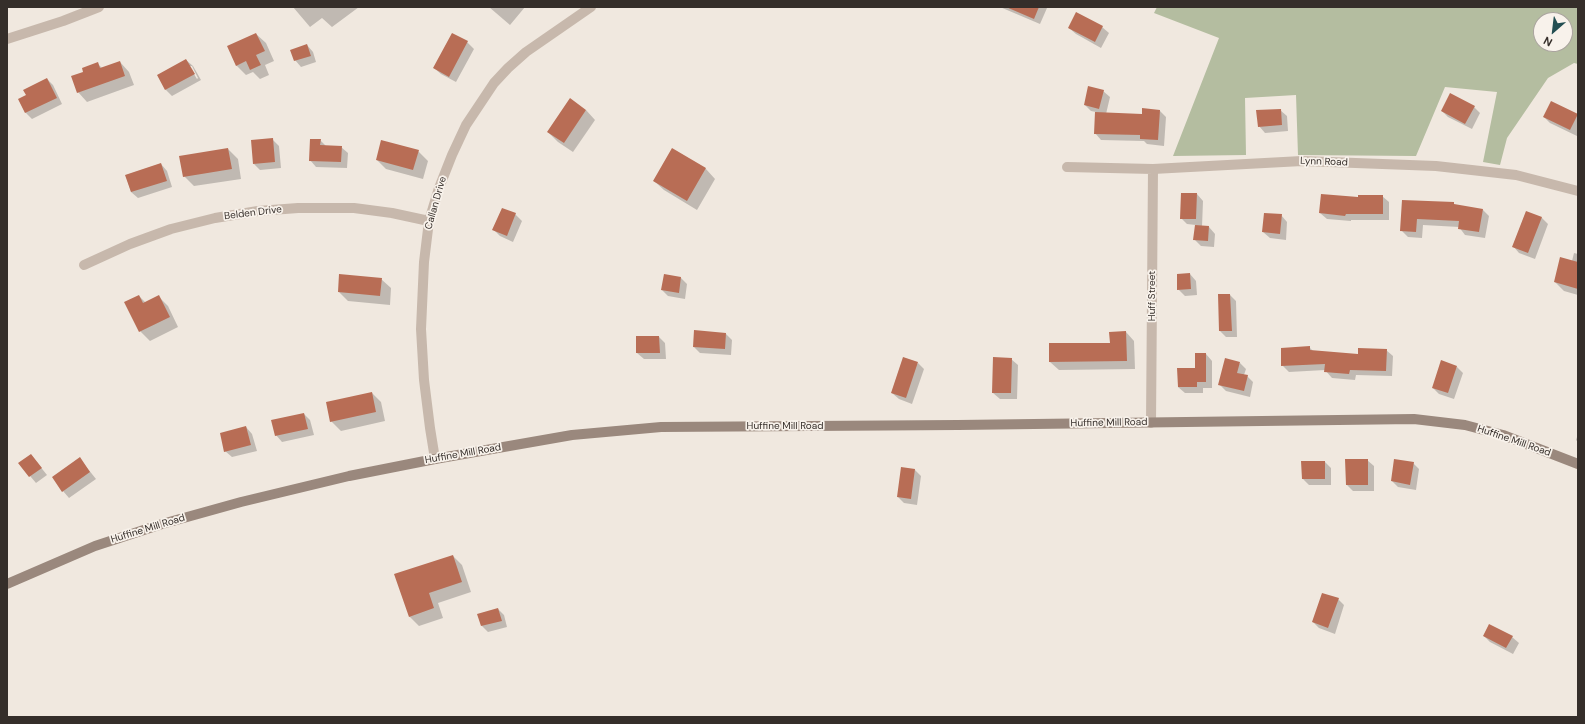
<!DOCTYPE html>
<style>
body{margin:0}
#map{position:relative;width:1585px;height:724px;overflow:hidden;background:#f0e8df;font-family:"DM Sans",sans-serif}
canvas{display:block}
.frame{position:absolute;inset:0;border:8px solid #352e2a;pointer-events:none}
.north{position:absolute;left:1533px;top:12px;width:40px;height:40px;box-sizing:border-box;background:#f8f2eb;border:1px solid #aaa49e;border-radius:50%;rotate:208deg;font-size:11px;font-weight:700;line-height:16px;text-align:center;color:#352e2a}
.north::after{content:'';display:block;margin:auto;width:14px;height:18px;background:#244f52;clip-path:polygon(50% 0,100% 100%,50% 72%,0 100%)}
</style>
<div id="map">
<canvas width="1585" height="724"></canvas>
<div class="frame"></div>
<div class="north">N</div>
</div>
<script>
const c = document.querySelector('canvas').getContext('2d');
c.lineJoin = 'round';
function paint(path, color) { c.fillStyle = color; c.fill(path, 'evenodd'); }
const shape = rows => new Path2D(rows.map(r => 'M' + r).join(''));
function strokePath(path, color, width, dash) { c.strokeStyle = color; c.lineWidth = width; c.lineCap = dash ? 'butt' : 'round'; c.setLineDash(dash || []); c.stroke(path); }
function write(font, color, halo, rows, align = 'center') {
  c.font = font + ' "DM Sans",sans-serif'; c.lineWidth = 3.5; c.setLineDash([]); c.textBaseline = 'middle'; c.strokeStyle = halo; c.fillStyle = color; for (const [text, x, y, turn = 0] of rows) {
    c.save(); c.translate(x, y); c.rotate((+turn || 0) * Math.PI / 180); c.textAlign = isNaN(turn) ? turn : align; if (halo) c.strokeText(text, 0, 0); c.fillText(text, 0, 0); c.restore();
  }
}
const green = shape([
 [1157,7,1578,7,1578,64,1574,63,1548,78,1507,138,1500,165,1483,162,1497,92,1445,87,1416,156,1298,155,1296,95,1245,98,1246,155,1173,156,1219,38,1154,13],
 [1541,20,1565,20,1565,44,1541,44]
]);
const shadow = shape([
 [293,7,359,7,332,27,322,18,310,27],
 [489,7,525,7,510,25],
 [1000,7,1046,7,1047,8,1040,24],
 [1077,14,1102,27,1109,33,1101,48,1076,34,1069,28],
 [256,34,266,43,274,61,265,65,269,75,260,79,253,72,246,75,236,65],
 [452,34,467,42,474,49,456,82,441,74,434,68],
 [307,45,313,52,316,62,301,67,295,60],
 [186,60,193,66,201,80,172,96,166,90,158,75],
 [189,66,192,66,198,78,197,79],
 [120,62,129,72,134,85,87,102,78,92,85,72,97,63,102,68],
 [47,79,53,85,62,104,32,119,26,113,19,100,27,96],
 [1103,91,1110,97,1106,114,1143,115,1160,111,1166,117,1164,146,1147,144,1144,141,1101,140,1095,133,1096,112,1091,111,1085,105],
 [1474,107,1480,113,1472,129,1448,117,1442,111],
 [586,110,595,120,573,152,558,142,548,132],
 [1280,110,1287,116,1288,131,1265,133,1259,126],
 [1577,115,1578,133,1577,136,1550,123,1544,117],
 [272,139,279,146,281,168,260,170,254,164],
 [320,140,327,147,341,147,348,153,347,168,316,167,310,160],
 [228,149,238,159,241,179,194,186,184,176],
 [672,150,706,169,715,179,697,210,664,190,654,181],
 [418,151,428,161,423,179,386,169,377,160],
 [161,164,167,171,172,187,138,198,131,192,126,176],
 [1197,194,1203,201,1202,227,1209,227,1215,234,1214,247,1201,246,1194,239,1196,225,1187,224,1181,218],
 [1382,196,1389,202,1389,220,1351,220,1351,221,1327,219,1320,213,1359,198],
 [1403,201,1455,205,1483,210,1489,216,1485,238,1465,235,1459,227,1423,225,1422,238,1408,237,1402,231],
 [1526,212,1542,218,1548,224,1535,259,1519,253,1513,246],
 [515,214,522,221,513,242,500,236,494,230],
 [1281,215,1287,222,1286,240,1270,238,1263,232],
 [1574,253,1578,254,1578,295,1564,291,1555,282,1572,261],
 [1190,274,1196,281,1197,295,1185,296,1178,289],
 [665,275,681,278,687,284,685,299,668,296,662,290],
 [381,279,391,288,390,305,348,301,339,292],
 [1230,295,1236,301,1237,337,1226,337,1220,331],
 [139,296,146,303,158,296,168,306,178,327,150,341,140,331],
 [1126,332,1134,341,1135,369,1059,370,1050,362,1111,344],
 [726,334,732,340,731,355,700,353,694,347],
 [659,337,665,343,666,359,644,359,637,353],
 [1309,347,1313,351,1359,355,1386,350,1393,356,1392,376,1356,375,1355,380,1332,378,1325,370,1289,372,1282,365],
 [1196,354,1206,354,1212,361,1212,388,1203,388,1203,393,1185,393,1178,387,1196,369],
 [1011,359,1018,365,1017,399,1000,399,993,393],
 [918,363,924,369,912,404,899,399,892,393],
 [1240,363,1246,369,1244,375,1247,376,1253,382,1250,397,1226,391,1219,384],
 [1457,367,1463,373,1454,399,1439,394,1433,388],
 [372,393,381,402,385,421,341,431,331,421],
 [304,414,310,420,314,435,282,442,276,435,273,421],
 [246,427,252,434,257,451,232,457,225,451],
 [1578,434,1578,442,1576,440],
 [31,455,47,475,36,483,19,463],
 [80,459,96,479,69,498,63,491],
 [1367,460,1374,466,1374,491,1353,491,1347,485],
 [1325,462,1331,468,1331,485,1309,485,1303,479],
 [1413,463,1419,469,1416,490,1398,487,1392,481],
 [902,468,915,470,921,476,917,505,904,503,898,497],
 [453,556,462,565,471,592,438,603,443,618,419,626,409,616],
 [1338,599,1344,605,1335,634,1319,628,1313,622],
 [498,609,504,615,507,627,488,632,482,626,479,614],
 [1484,636,1512,637,1519,643,1513,654,1490,642]
]);
const building = shape([
 [1006,7,1039,7,1034,19],
 [1076,12,1103,26,1095,42,1068,28],
 [256,33,265,51,256,55,261,65,250,70,246,61,236,66,227,46],
 [452,33,468,41,449,77,433,68],
 [307,44,311,56,294,61,290,50],
 [186,59,195,74,165,90,157,75],
 [120,61,125,76,77,93,71,76,83,72,82,68,98,62,100,68],
 [47,78,57,98,25,113,18,99,26,95,23,90],
 [1088,86,1104,90,1099,109,1084,105],
 [1450,93,1475,106,1465,124,1441,111],
 [570,98,586,110,564,143,547,132],
 [1551,101,1578,114,1570,130,1543,117],
 [1142,108,1160,110,1158,140,1140,139,1140,135,1094,134,1095,112,1142,114],
 [1281,109,1282,125,1258,127,1256,110],
 [273,138,275,162,253,164,251,140],
 [310,139,321,139,320,145,342,146,341,162,309,161],
 [381,140,419,150,413,170,376,160],
 [228,148,232,169,183,177,179,156],
 [672,148,706,168,687,201,653,181],
 [161,163,167,181,131,192,125,175],
 [1181,193,1197,193,1196,219,1180,219],
 [1321,194,1358,197,1358,195,1383,195,1383,214,1346,214,1345,216,1319,213],
 [1402,200,1454,202,1454,204,1483,209,1479,232,1458,229,1459,221,1417,219,1416,232,1400,231],
 [502,208,516,213,507,236,492,230],
 [1526,211,1542,217,1528,253,1512,247],
 [1264,213,1282,214,1280,234,1262,232],
 [1195,225,1209,226,1208,241,1193,240],
 [1560,257,1578,262,1578,289,1554,282],
 [1190,273,1191,289,1177,290,1177,274],
 [339,274,382,278,380,296,338,292],
 [664,274,681,277,679,293,661,290],
 [1218,294,1230,294,1232,331,1219,331],
 [139,295,143,303,159,295,170,317,139,332,124,302],
 [694,330,726,333,725,349,693,347],
 [1126,331,1127,361,1049,362,1049,343,1110,343,1109,332],
 [636,336,659,336,660,353,636,353],
 [1310,346,1310,350,1358,354,1358,348,1387,349,1386,371,1350,370,1349,374,1324,372,1325,364,1281,366,1281,348],
 [1195,353,1206,353,1206,382,1197,382,1197,387,1178,387,1177,368,1195,368],
 [903,357,918,362,906,398,891,393],
 [993,357,1012,358,1011,393,992,393],
 [1225,358,1240,362,1237,373,1248,375,1244,391,1218,385],
 [1441,360,1457,366,1448,393,1432,388],
 [372,392,376,412,330,422,326,402],
 [304,413,308,429,275,436,271,420],
 [246,426,251,445,224,452,220,433],
 [31,454,42,468,29,477,18,463],
 [80,457,90,472,62,492,52,477],
 [1345,459,1368,459,1368,485,1346,485],
 [1394,459,1414,462,1410,485,1391,481],
 [1301,461,1325,461,1325,479,1302,479],
 [901,467,915,469,911,499,897,497],
 [453,555,462,582,429,593,434,608,409,617,394,574],
 [1322,593,1339,598,1328,628,1312,622],
 [498,608,502,621,481,626,477,614],
 [1489,624,1513,636,1506,648,1483,636]
]);
const street = shape([
 [7,39,63,21,99,7],
 [1067,167,1153,169,1302,161,1436,166,1516,175,1578,191],
 [84,265,130,244,171,229,215,218,258,211,298,208,354,208,392,213,429,221],
 [1151,423,1153,169],
 [435,459,430,428,424,380,421,329,424,262,429,221,439,188,452,155,466,125,494,83,508,68,526,52,591,7]
]);
const secondary = shape([
 [7,584,95,546,162,524,241,502,349,476,435,459,572,435,661,427,958,425,1414,419,1465,425,1503,435,1578,464]
]);
const streetNames = [
 ["Lynn Road",1324,162,2],
 ["Callan Drive",436,203,-74],
 ["Belden Drive",253,213,-7],
 ["Huff Street",1152,296,-90],
 ["Huffine Mill Road",1109,423,-1],
 ["Huffine Mill Road",785,426],
 ["Huffine Mill Road",1514,441,19],
 ["Huffine Mill Road",463,454,-10],
 ["Huffine Mill Road",148,529,-17]
];
paint(green, '#b4bda0');
paint(shadow, '#0003');
paint(building, '#b86d55');
strokePath(street, '#c7b8ac', 10);
strokePath(secondary, '#9a887d', 10);
write('10px', '#352e2a', '#f8f2eb', streetNames);
</script>
